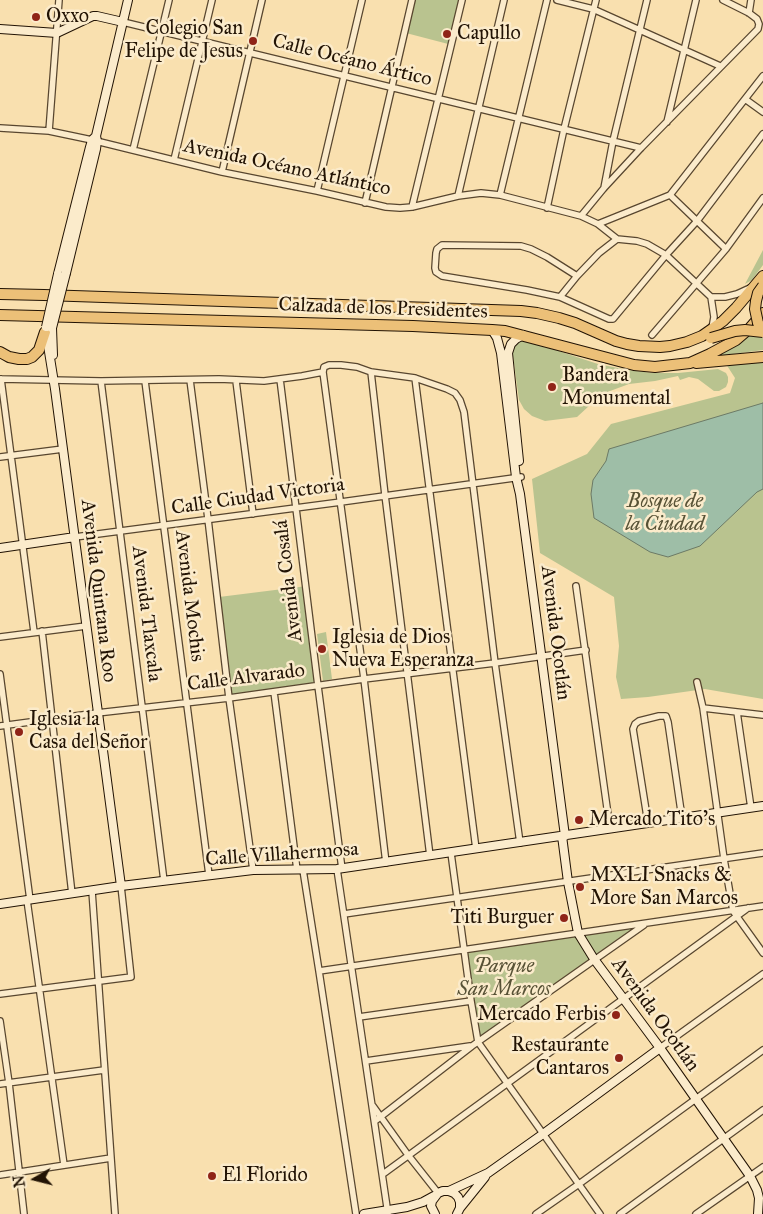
<!DOCTYPE html>
<meta charset="utf-8">
<style>
body{margin:0}
#map{position:relative;width:763px;height:1214px;overflow:hidden;background:#f9e0af;font-family:"IM FELL Great Primer",serif}
canvas{display:block}
.north{position:absolute;left:10px;top:1154px;width:50px;height:50px;-webkit-text-stroke:4px #fbebcb;paint-order:stroke;rotate:262deg;font-size:14px;font-weight:700;line-height:20px;text-align:center;color:#221304}
.north::after{content:'';display:block;margin:auto;width:18px;height:22px;background:#221304;clip-path:polygon(50% 0,100% 100%,50% 72%,0 100%)}
</style>
<div id="map">
<canvas width="763" height="1214"></canvas>
<div class="north">N</div>
</div>
<script>
const c = document.querySelector('canvas').getContext('2d');
c.lineJoin = 'round';
function paint(path, color) { c.fillStyle = color; c.fill(path, 'evenodd'); }
const shape = rows => new Path2D(rows.map(r => 'M' + r).join(''));
function strokePath(path, color, width, dash) { c.strokeStyle = color; c.lineWidth = width; c.lineCap = dash ? 'butt' : 'round'; c.setLineDash(dash || []); c.stroke(path); }
function write(font, color, halo, rows, align = 'center') {
  c.font = font + ' "IM FELL Great Primer",serif'; c.lineWidth = 5; c.setLineDash([]); c.textBaseline = 'middle'; c.strokeStyle = halo; c.fillStyle = color; for (const [text, x, y, turn = 0] of rows) {
    c.save(); c.translate(x, y); c.rotate((+turn || 0) * Math.PI / 180); c.textAlign = isNaN(turn) ? turn : align; if (halo) c.strokeText(text, 0, 0); c.fillText(text, 0, 0); c.restore();
  }
}
const green = shape([
 [414,0,463,0,452,45,406,33],
 [763,250,763,265,752,280,745,284],
 [750,335,763,338,763,350,719,356],
 [522,339,598,364,628,370,653,373,678,373,718,369,726,373,728,377,728,382,726,387,719,391,714,391,698,379,689,377,680,380,678,376,655,381,629,384,602,394,577,417,545,421,532,416,524,409,519,400,512,349,516,342],
 [763,360,763,699,705,689,648,697,621,699,616,677,619,646,614,597,540,553,532,479,587,454,611,424,730,393,735,378,726,364],
 [307,586,320,685,230,697,219,597],
 [326,632,332,679,323,681,317,634],
 [635,928,597,955,578,934,574,935,591,961,480,1038,472,1001,467,950,586,932]
]);
const water = shape([
 [763,403,763,489,757,492,700,546,668,557,650,552,594,518,591,494,593,480,606,461,609,449,763,403]
]);
const street = shape([
 [557,0,593,9,720,66],
 [749,13,751,0],
 [123,22,641,148],
 [745,99,763,112],
 [667,122,696,0],
 [0,128,49,131,92,140,222,172,317,191,386,207,400,208,412,207,458,196,481,193,500,195,581,216,598,224,617,239,637,241,647,244,666,255,711,297,714,317,712,328],
 [49,131,59,0],
 [133,150,169,0],
 [174,160,212,0],
 [222,172,262,0],
 [604,188,613,141,647,0],
 [317,191,362,0],
 [500,195,547,0],
 [670,195,726,249],
 [458,196,504,0],
 [365,203,412,0],
 [412,207,462,0],
 [547,208,564,129,596,0],
 [581,216,604,188,641,148,758,29,759,24,757,19,749,13,723,0],
 [598,224,670,195,763,76],
 [577,276,547,257,531,249,521,246,442,245,437,249,436,253,435,268,436,272,442,276,527,290,560,297,609,319,613,319,666,255,697,221,763,134],
 [560,297,577,276,599,253,617,239],
 [711,297,725,297,737,294,750,288],
 [652,335,726,249,763,198],
 [371,372,385,495,430,856],
 [415,378,476,849],
 [0,379,101,381,219,379,264,381,302,376,323,372],
 [1,379,34,632],
 [280,379,318,686,342,869],
 [190,380,208,519,229,698,253,870],
 [101,381,164,881],
 [145,381,209,875],
 [236,381,253,514],
 [0,457,63,449],
 [75,537,341,502,521,477],
 [576,586,610,829],
 [42,631,72,894],
 [0,637,86,626],
 [0,674,30,900],
 [697,682,703,708,724,859,733,911,763,953],
 [274,692,297,870],
 [703,708,763,715],
 [737,712,751,808],
 [0,726,97,713,229,698,364,679,495,663,586,650],
 [648,823,633,729,635,724,639,721,659,716,666,716,668,722,682,818],
 [451,853,471,1001,478,1042,600,1214],
 [386,863,364,679,323,372,324,367,329,365,341,365,357,367,371,372,415,378,447,389,455,393,460,400,464,412,495,663,520,843],
 [337,869,388,1214],
 [303,870,319,971,356,1214],
 [92,891,115,1214],
 [27,900,64,1165],
 [344,914,763,853],
 [319,971,763,906],
 [0,994,131,977,121,886],
 [359,1017,471,1001],
 [0,1021,9,1083,24,1214],
 [660,1048,763,974],
 [366,1061,470,1046],
 [0,1084,104,1070],
 [373,1106,408,1155,438,1193],
 [375,1121,472,1046,644,925],
 [383,1174,748,908],
 [0,1175,111,1158],
 [536,1214,579,1184,763,1050],
 [620,1214,763,1110],
 [696,1214,763,1167]
]);
const secondary = shape([
 [0,29,57,33,93,16,97,16,123,22],
 [66,273,96,149,97,141,96,136,128,0],
 [58,274,90,147,92,140,96,136],
 [52,328,53,355],
 [492,330,497,338,501,353,516,477,520,494,565,836],
 [46,333,55,389,121,886],
 [519,461,508,353,511,344,516,339,523,335],
 [0,548,75,537],
 [562,836,568,882,578,933,594,959,660,1048,750,1176,757,1190,759,1198,758,1214],
 [0,904,121,886,253,870,337,869,763,806],
 [449,1191,488,1173,543,1134,660,1048],
 [460,1208,485,1177],
 [364,1214,407,1207,423,1202,434,1196],
 [435,1214,431,1206,432,1201,438,1193,443,1191,449,1191,454,1193,458,1197,460,1202,460,1208,457,1214]
]);
const highway = shape([
 [0,294,44,295,521,311,537,313,559,318,575,323,616,341,627,344,639,346,660,347,670,346,687,342,702,336,712,329,723,321,736,308,763,276],
 [0,315,413,326,492,330,505,331,634,365,655,367,690,363,710,354,736,340,750,328,763,313],
 [0,352,9,357,19,359,27,359,32,357,39,350,45,332],
 [696,363,763,357]
]);
const secondaryBridge = shape([
 [46,327,58,274],
 [52,328,66,273]
]);
const highwayBridge = shape([
 [763,286,758,293,756,301,755,309,758,323,763,331],
 [711,338,735,331,745,330,763,332]
]);
const markers = [
 [36,17,5,"#8f2418"],
 [447,34,5,"#8f2418"],
 [253,41,5,"#8f2418"],
 [552,387,5,"#8f2418"],
 [322,649,5,"#8f2418"],
 [19,732,5,"#8f2418"],
 [579,820,5,"#8f2418"],
 [580,887,5,"#8f2418"],
 [564,918,5,"#8f2418"],
 [616,1015,5,"#8f2418"],
 [619,1058,5,"#8f2418"],
 [212,1176,5,"#8f2418"]
];
const poiNames = [
 ["Oxxo",46,17],
 ["Colegio San",243,29,"right"],
 ["Felipe de Jesus",243,52,"right"],
 ["Capullo",457,34],
 ["Bandera",562,376],
 ["Monumental",562,399],
 ["Iglesia de Dios",332,638],
 ["Nueva Esperanza",332,661],
 ["Iglesia la",29,720],
 ["Casa del Señor",29,743],
 ["Mercado Tito's",589,820],
 ["MXLI Snacks &",590,876],
 ["More San Marcos",590,899],
 ["Titi Burguer",554,918,"right"],
 ["Mercado Ferbis",606,1015,"right"],
 ["Restaurante",609,1046,"right"],
 ["Cantaros",609,1069,"right"],
 ["El Florido",222,1176]
];
const streetNames = [
 ["Calle Océano Ártico",352,61,14],
 ["Avenida Océano Atlántico",287,168,12],
 ["Calzada de los Presidentes",383,309,2],
 ["Calle Ciudad Victoria",258,497,-8],
 ["Avenida Cosalá",289,581,-97],
 ["Avenida Quintana Roo",98,591,83],
 ["Avenida Mochis",189,596,83],
 ["Avenida Tlaxcala",146,614,83],
 ["Avenida Ocotlán",555,633,83],
 ["Calle Alvarado",246,678,-7],
 ["Calle Villahermosa",282,855,-4],
 ["Avenida Ocotlán",655,1015,54]
];
const parkNames = [
 ["Bosque de",665,502],
 ["la Ciudad",665,525],
 ["Parque",504,967],
 ["San Marcos",504,990]
];
paint(green, '#b9c38f');
paint(water, '#9ebea7');
strokePath(water, '#6c7a66', 1);
strokePath(street, '#58462f', 8);
strokePath(secondary, '#221304', 10);
strokePath(highway, '#221304', 12);
strokePath(street, '#fbebcb', 5.5);
strokePath(secondary, '#fbebcb', 8);
strokePath(highway, '#ecc078', 10);
strokePath(secondaryBridge, '#221304', 10, []);
strokePath(highwayBridge, '#221304', 12, []);
strokePath(secondaryBridge, '#fbebcb', 8);
strokePath(highwayBridge, '#ecc078', 10);
for (const [x, y, r, color] of markers) { const dot = new Path2D(); dot.arc(x, y, r, 0, 2 * Math.PI); c.fillStyle = color; c.fill(dot); strokePath(dot, '#fbebcb', 2); }
write('20px', '#221304', '#fbebcb', poiNames, 'left');
write('20px', '#221304', '#fbebcb', streetNames);
write('italic 20px', '#575135', '#fbebcb', parkNames);
</script>
